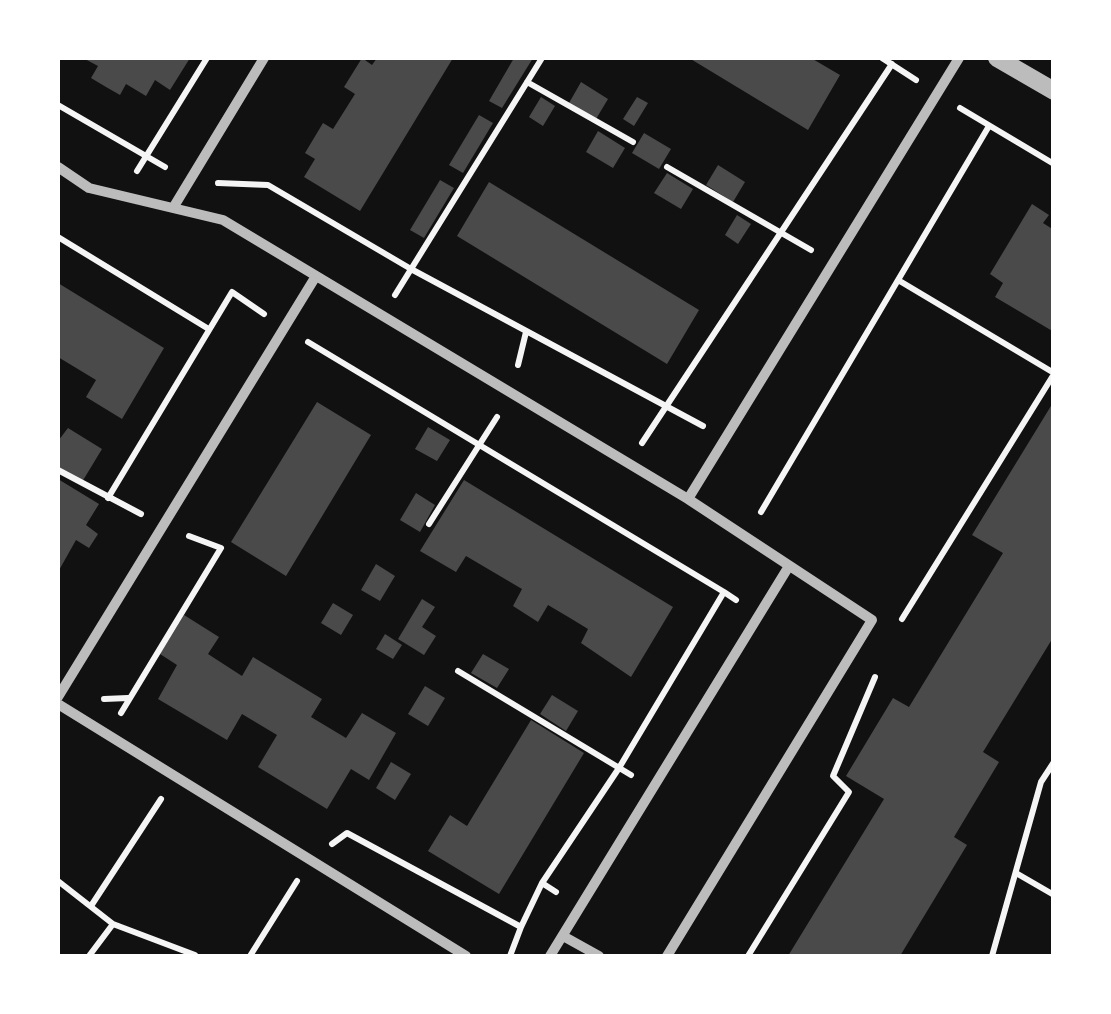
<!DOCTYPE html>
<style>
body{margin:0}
#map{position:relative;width:1111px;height:1014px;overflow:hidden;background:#111;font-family:Poppins,sans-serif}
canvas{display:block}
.frame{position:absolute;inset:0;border:60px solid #fff;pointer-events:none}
</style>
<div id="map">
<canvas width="1111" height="1014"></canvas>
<div class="frame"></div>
</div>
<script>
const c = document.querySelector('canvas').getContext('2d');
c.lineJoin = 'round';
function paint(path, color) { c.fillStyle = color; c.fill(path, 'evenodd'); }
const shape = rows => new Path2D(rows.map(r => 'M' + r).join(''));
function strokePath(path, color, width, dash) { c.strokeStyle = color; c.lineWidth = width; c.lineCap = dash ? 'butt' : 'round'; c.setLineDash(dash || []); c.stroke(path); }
const building = shape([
 [83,58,190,58,170,90,155,80,146,96,126,84,120,95,106,87,91,78,98,66],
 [362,58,372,65,377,58,453,58,360,211,304,177,315,159,305,153,323,123,333,129,355,94,344,87],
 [514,58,533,58,502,108,489,101],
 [689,58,811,58,840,75,808,130],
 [581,82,608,99,596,119,569,103],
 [541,97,555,106,543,126,529,117],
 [637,97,648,103,634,126,623,119],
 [479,115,493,123,463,173,449,165],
 [598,131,625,148,613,168,586,152],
 [644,133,671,149,659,169,632,153],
 [718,165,745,182,733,202,706,185],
 [667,173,693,189,681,209,654,193],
 [440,180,454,188,424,238,410,230],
 [489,182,699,310,667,364,457,236],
 [1032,204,1049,215,1043,223,1054,230,1054,332,995,297,1003,283,990,274],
 [737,215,751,224,738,244,725,235],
 [58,283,164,348,122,419,86,397,96,380,58,357],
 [1054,401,1054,636,983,752,999,762,954,837,967,845,900,956,788,956,884,799,846,776,893,698,909,707,1003,553,972,535],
 [317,402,371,435,286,576,231,542],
 [428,427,450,440,437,461,415,449],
 [68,428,102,449,82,482,58,468,58,441],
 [58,479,99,504,86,525,98,534,89,548,76,540,58,572],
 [464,480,673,607,631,677,581,643,588,629,570,618,548,605,538,622,513,606,522,589,466,556,456,572,420,551],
 [416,493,435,505,420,532,400,520],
 [376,564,395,576,380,601,361,590],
 [422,599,435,607,422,627,436,636,424,655,398,639],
 [333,603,353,615,341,635,321,623],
 [184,615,219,637,208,654,242,676,253,657,322,699,311,717,346,738,362,713,396,733,369,780,351,769,327,809,258,767,277,735,242,714,227,740,158,699,177,665,160,654],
 [385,634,402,645,393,659,376,649],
 [483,654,509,669,497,688,471,673],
 [425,686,445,698,428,726,408,714],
 [552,695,578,711,566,731,540,714],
 [531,720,584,753,499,894,428,851,450,815,467,826],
 [391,762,411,774,395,800,376,788]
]);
const path = shape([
 [882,58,916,80],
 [527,82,633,142],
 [58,105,165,167],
 [960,108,1054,164],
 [667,167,811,250],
 [137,171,207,58],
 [218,183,268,185,411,269,703,426],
 [58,237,207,328],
 [898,280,1054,373],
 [395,295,542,58],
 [308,342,724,592],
 [518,365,526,332],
 [642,443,892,64],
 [58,470,141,514],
 [108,498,232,292,264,314],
 [761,512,989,126],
 [429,524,497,417],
 [902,619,1054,374],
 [458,671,631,775],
 [104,699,128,698],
 [121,713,221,548,189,536],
 [332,844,347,833,521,927,510,956],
 [1016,873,1054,895],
 [58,881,113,924],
 [542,883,619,768,724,592,736,600],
 [91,906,161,799],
 [521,927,542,883,556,892],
 [89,956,113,924,195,955],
 [250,956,297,881],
 [748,956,849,792,833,776,875,677],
 [992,956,1041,782,1054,762]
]);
const minor = shape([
 [58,167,89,188,223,220,688,499],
 [173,208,264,58],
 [58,697,316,276],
 [58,704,466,956],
 [563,936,599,956],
 [550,956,789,566],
 [667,956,872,620,688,499,959,58]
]);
const tertiary = shape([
 [997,58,1054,91]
]);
paint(building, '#4a4a4a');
strokePath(path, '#f5f5f5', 6);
strokePath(minor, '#bcbcbc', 10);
strokePath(tertiary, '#bcbcbc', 18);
</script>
